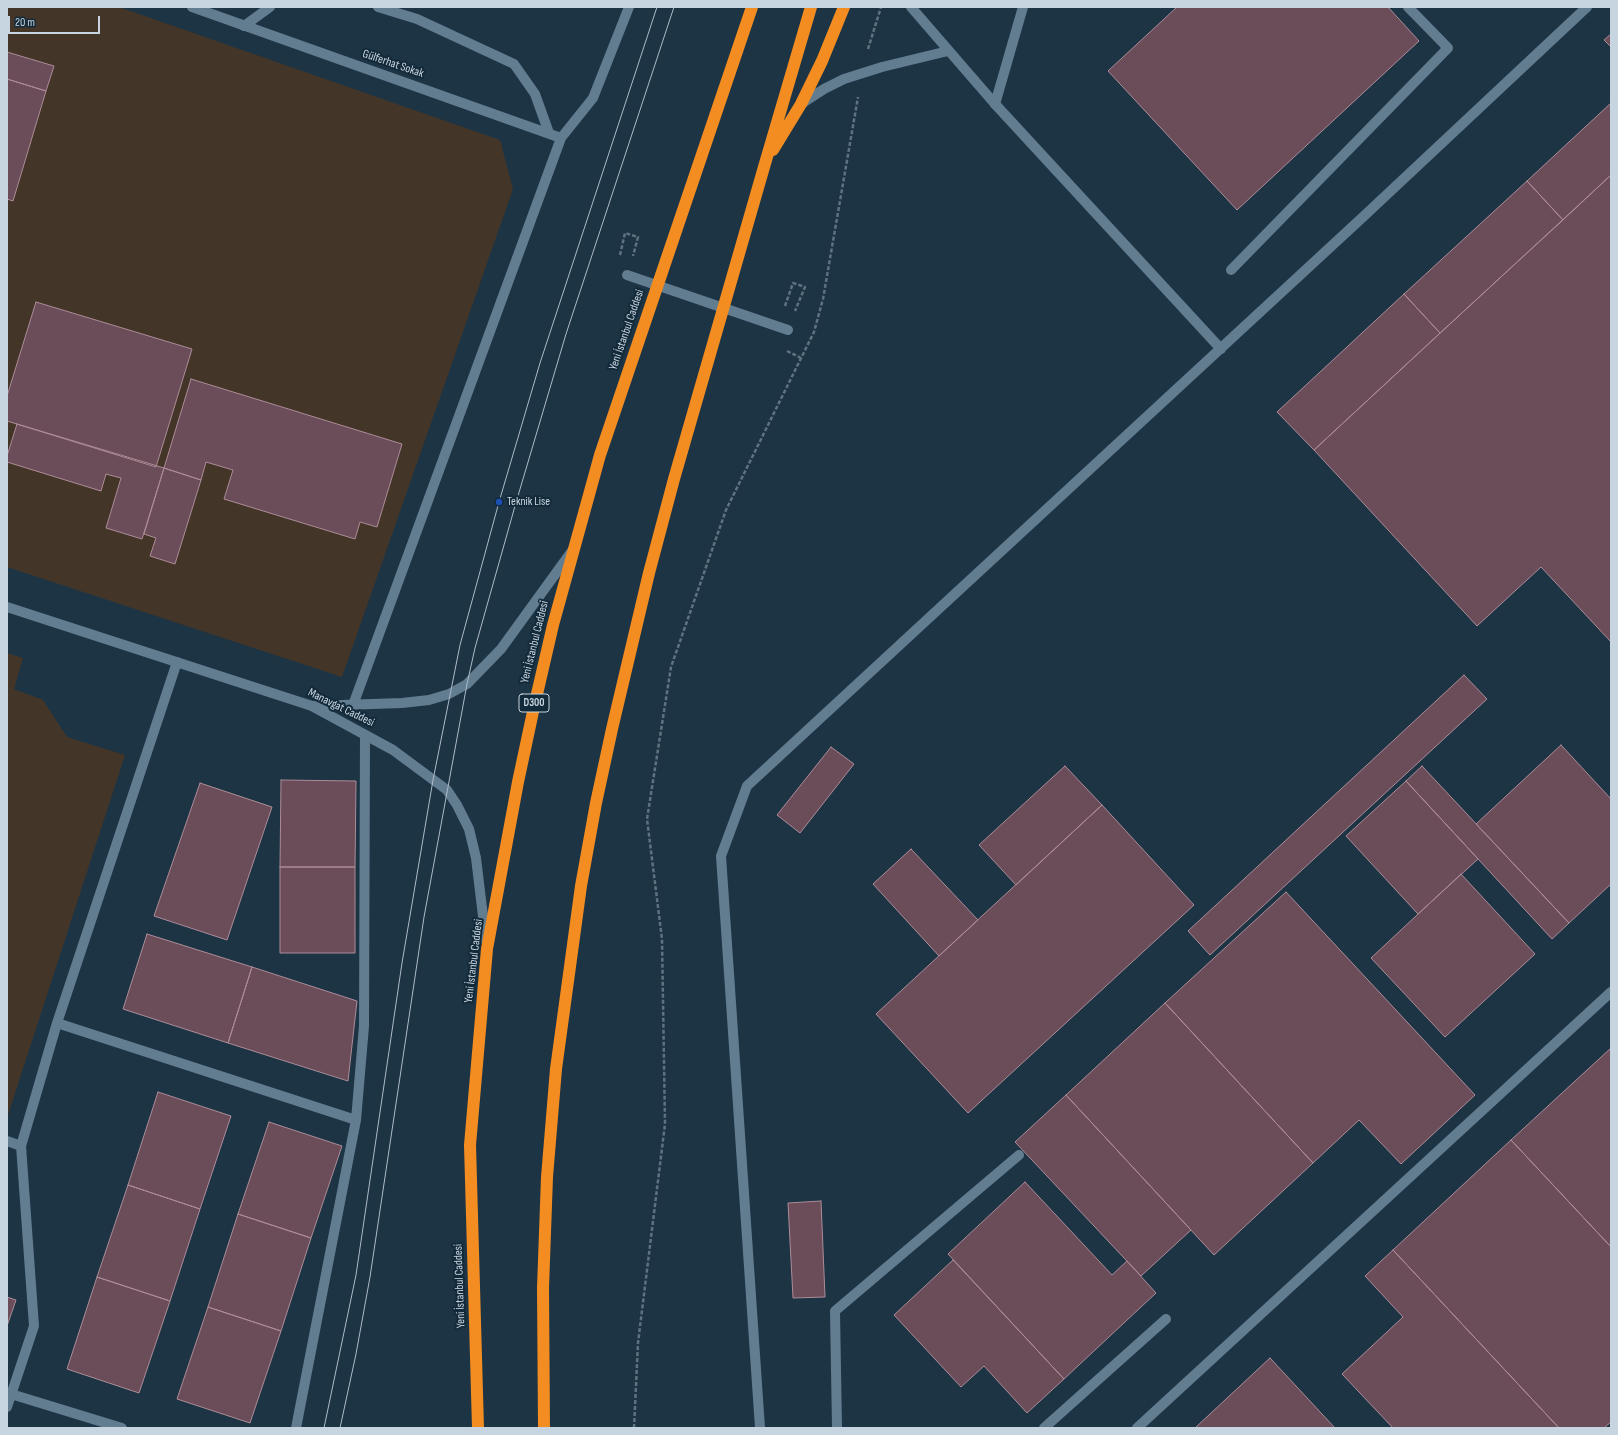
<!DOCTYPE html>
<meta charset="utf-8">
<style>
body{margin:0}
#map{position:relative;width:1618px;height:1435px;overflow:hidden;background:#1d3445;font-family:"Sofia Sans Condensed",sans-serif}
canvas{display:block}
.frame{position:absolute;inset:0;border:8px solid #c7d5e0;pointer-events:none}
.scale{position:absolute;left:8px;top:16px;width:92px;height:18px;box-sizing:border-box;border:2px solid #c7d5e0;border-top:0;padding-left:5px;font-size:12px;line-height:14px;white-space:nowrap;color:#c7d5e0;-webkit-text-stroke:3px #132a3a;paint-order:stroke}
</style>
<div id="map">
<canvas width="1618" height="1435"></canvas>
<div class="frame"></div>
<div class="scale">20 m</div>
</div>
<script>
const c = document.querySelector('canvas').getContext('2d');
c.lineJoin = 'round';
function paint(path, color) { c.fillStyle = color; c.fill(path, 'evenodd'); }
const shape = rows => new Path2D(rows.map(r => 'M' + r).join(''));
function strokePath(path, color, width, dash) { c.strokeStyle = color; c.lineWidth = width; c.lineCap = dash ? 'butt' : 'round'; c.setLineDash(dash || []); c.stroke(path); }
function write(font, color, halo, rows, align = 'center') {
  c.font = font + ' "Sofia Sans Condensed",sans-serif'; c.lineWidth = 4; c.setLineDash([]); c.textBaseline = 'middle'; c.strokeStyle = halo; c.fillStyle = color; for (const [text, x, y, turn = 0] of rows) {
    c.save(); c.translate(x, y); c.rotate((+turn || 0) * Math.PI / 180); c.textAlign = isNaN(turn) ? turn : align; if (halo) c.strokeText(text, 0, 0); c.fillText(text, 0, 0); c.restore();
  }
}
const education = shape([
 [7,7,119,7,500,140,513,189,342,677,7,567],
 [7,653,23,658,14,689,43,700,67,737,125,755,7,1118]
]);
const building = shape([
 [1177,7,1388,7,1419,41,1237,210,1108,71,1177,7],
 [1611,34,1611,47,1604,40,1611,34],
 [7,52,54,66,46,91,7,79,7,52],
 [7,79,46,91,13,201,7,199,7,79],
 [1611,103,1611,175,1563,220,1527,181,1611,103],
 [1611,175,1611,642,1541,567,1477,626,1314,450,1611,175],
 [1527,181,1563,220,1440,333,1404,294,1527,181],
 [1404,294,1440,333,1314,450,1277,412,1404,294],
 [36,302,192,349,156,467,7,421,7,396,36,302],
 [191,379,402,444,377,527,360,522,355,539,224,499,233,470,206,462,201,480,164,468,191,379],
 [17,424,164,468,142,539,106,528,121,478,106,474,101,491,7,462,7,456,17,424],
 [164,468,201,480,175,564,150,556,156,538,144,534,164,468],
 [1464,675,1487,699,1210,955,1188,931,1464,675],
 [1561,745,1611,799,1611,884,1569,923,1476,824,1561,745],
 [831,747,854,764,800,833,777,815,831,747],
 [1065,766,1102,805,1016,885,979,845,1065,766],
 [1422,766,1569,923,1552,939,1406,781,1422,766],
 [281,780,356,781,355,867,280,867,281,780],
 [1406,781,1478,859,1418,914,1346,836,1406,781],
 [200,783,272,807,227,940,154,916,200,783],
 [1102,805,1194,905,968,1113,876,1014,1102,805],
 [911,849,978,920,939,956,873,884,911,849],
 [280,867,355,867,355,953,280,953,280,867],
 [1461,874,1535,954,1445,1037,1371,958,1461,874],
 [1286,892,1475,1095,1401,1164,1359,1120,1313,1163,1165,1003,1286,892],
 [147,934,252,967,228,1043,123,1009,147,934],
 [252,967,357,1001,348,1081,228,1043,252,967],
 [1165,1003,1313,1163,1214,1255,1066,1095,1165,1003],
 [1611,1048,1611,1247,1511,1140,1611,1048],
 [158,1092,231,1116,200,1209,128,1185,158,1092],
 [1066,1095,1191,1230,1141,1276,1015,1142,1066,1095],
 [269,1122,342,1146,311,1238,238,1214,269,1122],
 [1511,1140,1611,1247,1611,1422,1604,1428,1559,1428,1393,1250,1511,1140],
 [1025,1182,1112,1275,1127,1261,1156,1293,1064,1379,948,1254,1025,1182],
 [128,1185,200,1209,170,1301,97,1277,128,1185],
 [821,1201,825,1297,793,1298,788,1203,821,1201],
 [238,1214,311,1238,281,1331,208,1307,238,1214],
 [1393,1250,1559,1428,1393,1428,1342,1374,1403,1317,1365,1276,1393,1250],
 [953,1260,1064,1379,1027,1413,984,1366,961,1387,894,1315,953,1260],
 [97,1277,170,1301,139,1393,67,1369,97,1277],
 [7,1297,16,1300,7,1326,7,1297],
 [208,1307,281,1331,250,1423,177,1399,208,1307],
 [1270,1358,1335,1428,1195,1428,1270,1358]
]);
const path = shape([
 [868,49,881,7],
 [620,255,625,233,638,237,633,256],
 [785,306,793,283,805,287,795,311],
 [787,351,801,358],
 [634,1428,638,1343,665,1124,662,939,647,819,671,667,726,510,814,332,823,299,858,97]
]);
const lane = shape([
 [378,7,417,19,514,64,535,94,549,133],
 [244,26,270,7],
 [995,104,1023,7],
 [1231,270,1448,48,1408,7]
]);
const street = shape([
 [192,7,561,138,353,705],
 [911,7,995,104,1221,349],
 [801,104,824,89,844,79,882,67,948,51],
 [561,138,593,98,629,7],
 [627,275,788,330],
 [312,706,402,703,429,700,449,694,467,684,501,649,572,551],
 [57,1023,356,1120,296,1428],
 [356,1120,364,1026,365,735],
 [7,1141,21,1146],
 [11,1394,122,1428],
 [7,1407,34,1326,21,1146,57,1023,177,662],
 [760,1428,721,856,747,786,1364,216,1587,7],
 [837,1428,835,1311,1019,1155],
 [1044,1428,1166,1319],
 [1137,1428,1611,992]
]);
const secondary = shape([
 [7,607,312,706,393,750,447,790,457,805,469,829,476,858,486,941]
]);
const highway = shape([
 [773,150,801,104,822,61,844,7],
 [478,1428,470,1145,487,949,518,782,534,707,553,625,600,455,752,7],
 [544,1428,543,1288,547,1177,556,1069,581,886,596,803,612,729,649,573,674,479,764,167,811,7]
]);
const tram = shape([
 [324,1428,356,1275,402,963,433,780,460,645,499,502,540,363,657,7],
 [340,1428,356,1354,370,1277,424,917,467,684,475,648,515,506,566,334,674,7]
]);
const markers = [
 [499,502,4,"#1a4fb4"]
];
const shields = [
 [534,703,30]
];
const shieldNames = [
 ["D300",534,703]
];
const streetNames = [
 ["Gülferhat Sokak",393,64,19],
 ["Yeni İstanbul Caddesi",627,330,-71],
 ["Yeni İstanbul Caddesi",535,642,-76],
 ["Manavgat Caddesi",341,708,26],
 ["Yeni İstanbul Caddesi",474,961,-83],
 ["Yeni İstanbul Caddesi",460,1286,-92]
];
const poiNames = [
 ["Teknik Lise",507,502]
];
paint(education, '#433628');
paint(building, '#6a4d59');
strokePath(building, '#ad8c98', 1);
strokePath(path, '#5e7281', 2.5, [4, 2]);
strokePath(lane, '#637d90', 10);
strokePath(street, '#637d90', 10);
strokePath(secondary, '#637d90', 10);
strokePath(highway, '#f38d22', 12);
strokePath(tram, '#acbcc8', 1);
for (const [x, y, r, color] of markers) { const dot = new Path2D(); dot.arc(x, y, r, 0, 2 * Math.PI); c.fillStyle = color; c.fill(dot); strokePath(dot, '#132a3a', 1.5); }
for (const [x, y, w] of shields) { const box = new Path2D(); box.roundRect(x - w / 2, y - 9, w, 18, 3); c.fillStyle = '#132a3a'; c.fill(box); strokePath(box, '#c7d5e0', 1); }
write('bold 11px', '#c7d5e0', null, shieldNames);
write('12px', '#c7d5e0', '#132a3a', streetNames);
write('12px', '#c7d5e0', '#132a3a', poiNames, 'left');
</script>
